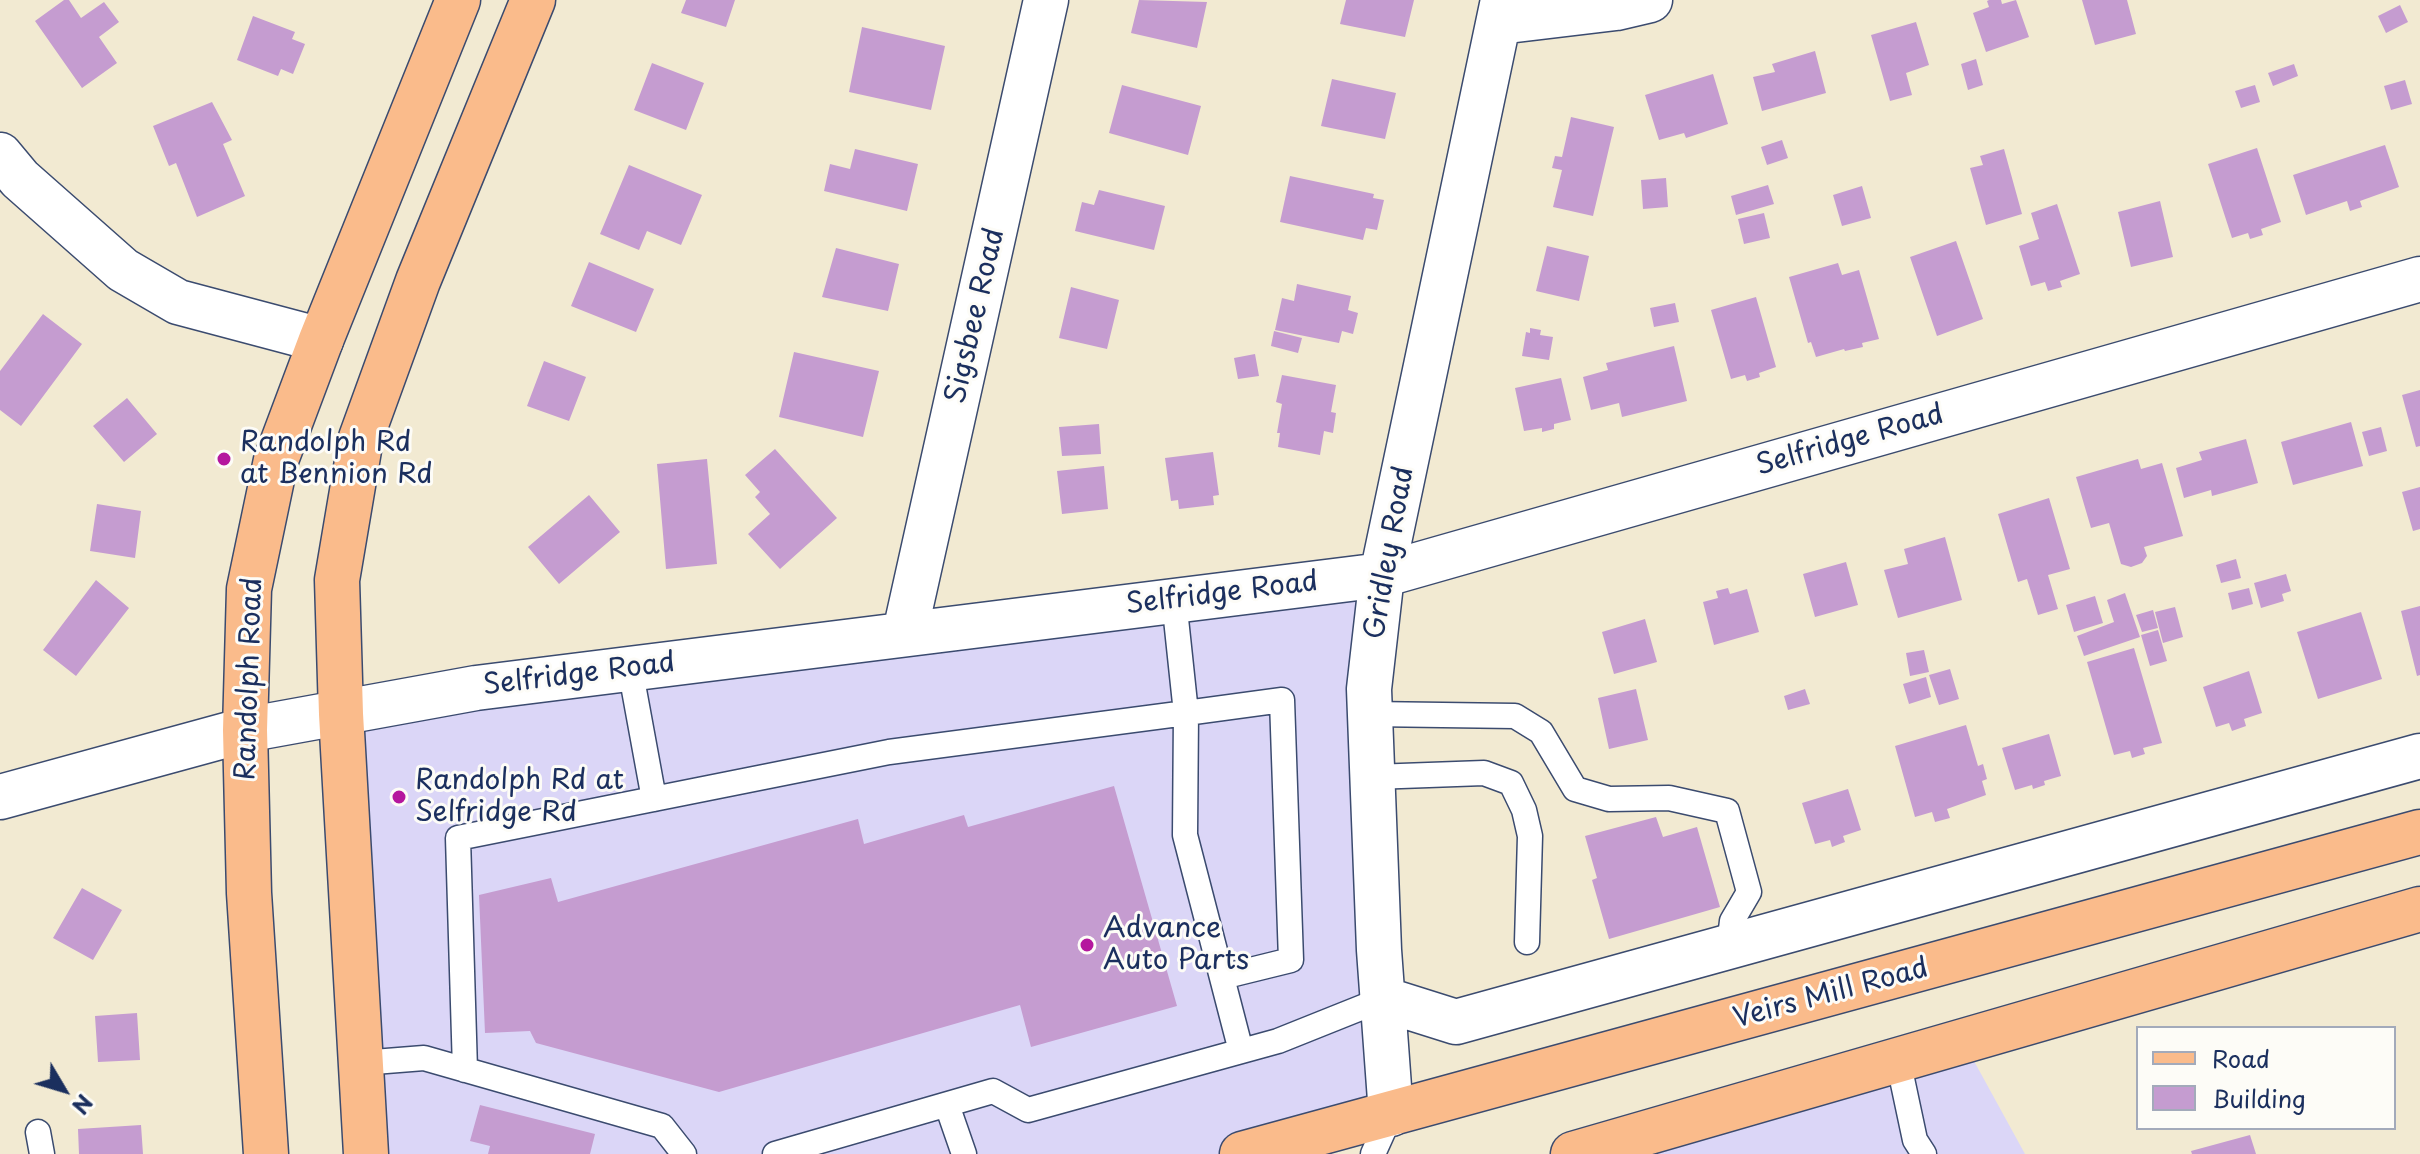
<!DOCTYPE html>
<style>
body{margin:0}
#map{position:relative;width:2420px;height:1154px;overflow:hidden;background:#f2ead2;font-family:"Playpen Sans",sans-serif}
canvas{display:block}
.legend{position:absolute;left:2136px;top:1026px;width:260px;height:104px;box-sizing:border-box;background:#fdfcf7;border:2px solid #a3aaba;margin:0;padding:10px 14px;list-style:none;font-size:24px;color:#1b2f5e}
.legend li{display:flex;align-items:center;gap:16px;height:40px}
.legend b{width:40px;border:2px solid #a3aaba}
.north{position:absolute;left:24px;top:1050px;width:80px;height:80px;-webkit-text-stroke:6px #fdfcf7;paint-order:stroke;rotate:128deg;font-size:22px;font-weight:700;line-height:32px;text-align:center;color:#1b2f5e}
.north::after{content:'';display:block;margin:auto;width:28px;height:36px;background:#1b2f5e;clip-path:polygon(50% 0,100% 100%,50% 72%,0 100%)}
</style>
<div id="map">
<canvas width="2420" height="1154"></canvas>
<ul class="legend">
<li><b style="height:10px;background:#fabb8b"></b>Road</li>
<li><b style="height:22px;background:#c59cd0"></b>Building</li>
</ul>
<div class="north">N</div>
</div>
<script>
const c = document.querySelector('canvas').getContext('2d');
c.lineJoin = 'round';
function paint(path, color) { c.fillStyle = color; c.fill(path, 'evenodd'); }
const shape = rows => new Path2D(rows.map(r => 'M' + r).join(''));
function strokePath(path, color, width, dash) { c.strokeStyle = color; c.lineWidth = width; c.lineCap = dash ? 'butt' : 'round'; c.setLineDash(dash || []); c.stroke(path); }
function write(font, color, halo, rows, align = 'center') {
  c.font = font + ' "Playpen Sans",sans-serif'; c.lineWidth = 6; c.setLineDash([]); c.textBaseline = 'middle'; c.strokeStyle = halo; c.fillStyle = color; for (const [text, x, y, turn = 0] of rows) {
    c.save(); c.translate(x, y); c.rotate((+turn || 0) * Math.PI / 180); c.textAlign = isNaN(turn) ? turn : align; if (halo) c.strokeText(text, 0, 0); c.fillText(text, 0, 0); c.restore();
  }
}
const built = shape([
 [1382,575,1391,1114,1242,1154,366,1154,341,714],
 [1963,1041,2025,1154,1573,1154]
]);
const building = shape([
 [64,0,69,0,81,18,104,2,119,22,99,37,117,63,82,88,35,21],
 [686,0,735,0,726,27,681,13],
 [1139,0,1207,2,1197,48,1131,33],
 [1346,0,1414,0,1405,37,1340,24],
 [1989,0,2001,0,2002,4,2016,0,2029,37,1986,52,1973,13,1989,7,1987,1],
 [2082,0,2127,0,2136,34,2095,45],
 [2400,5,2408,22,2386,33,2378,16],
 [253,16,295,32,292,39,305,44,293,74,281,69,278,76,237,60],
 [1916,22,1929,65,1906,73,1912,95,1890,101,1871,35],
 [862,27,945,46,931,110,849,92],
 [1815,51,1826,93,1762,111,1753,77,1775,72,1772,64],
 [1976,59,1983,85,1968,90,1961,64],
 [652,63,704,83,686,130,634,110],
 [2294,64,2298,76,2273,86,2268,73],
 [1713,74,1728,124,1686,138,1684,133,1659,140,1645,95],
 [1332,79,1396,93,1385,139,1321,126],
 [2405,80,2412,104,2391,110,2384,86],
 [1122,85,1201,106,1188,155,1109,133],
 [2255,85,2260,102,2241,108,2235,91],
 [212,102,232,140,223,144,245,196,197,217,176,163,169,166,153,126],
 [1571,117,1614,127,1593,216,1553,207,1562,170,1552,168,1555,156,1562,157],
 [1782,140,1788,158,1767,165,1761,147],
 [2385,145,2399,187,2360,201,2362,207,2350,211,2347,201,2306,215,2293,175],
 [2257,148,2281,222,2261,229,2263,235,2250,239,2248,233,2232,238,2208,164],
 [855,149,918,164,907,211,824,191,830,164,850,169],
 [2004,149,2022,214,1986,225,1970,168,1983,165,1980,156],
 [629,165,702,195,681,245,647,231,639,250,600,234],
 [1290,176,1374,194,1373,198,1384,200,1377,230,1366,228,1363,240,1280,222],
 [1666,178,1668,207,1643,209,1641,180],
 [1768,185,1774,204,1736,215,1731,196],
 [1862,186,1871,218,1842,226,1833,195],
 [1099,190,1165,206,1154,250,1075,231,1082,202,1094,205],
 [2160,201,2173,257,2131,267,2118,212],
 [2057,204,2080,274,2060,281,2062,287,2048,291,2045,282,2031,286,2019,246,2039,239,2031,213],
 [1764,213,1770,238,1744,244,1738,219],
 [1956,241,1983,319,1937,336,1910,257],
 [1547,246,1589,256,1579,301,1536,291],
 [836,248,899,264,888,311,822,297],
 [589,262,654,289,636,332,571,306],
 [1838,263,1842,275,1859,270,1879,339,1862,343,1863,347,1845,351,1844,349,1816,357,1811,342,1808,343,1789,277],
 [1297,284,1351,296,1348,310,1358,313,1353,334,1342,331,1339,343,1275,330,1282,298,1294,301],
 [1071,287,1119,300,1107,349,1059,338],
 [1756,297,1776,367,1759,373,1760,377,1747,381,1745,375,1731,379,1711,310],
 [1675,303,1679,322,1654,327,1650,308],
 [43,314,82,344,21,426,0,410,0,371],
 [1530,328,1541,330,1540,335,1553,337,1549,360,1522,356,1526,332,1530,333],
 [1274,331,1302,338,1298,353,1271,346],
 [1674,346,1687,401,1622,417,1619,403,1591,410,1583,377,1608,370,1606,363],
 [794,352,879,371,863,437,779,417],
 [1255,354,1259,376,1238,379,1234,358],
 [544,361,586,377,569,421,527,406],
 [1282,375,1336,385,1331,412,1336,413,1333,433,1324,431,1320,455,1278,447,1280,433,1277,433,1282,404,1276,402],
 [1561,378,1571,420,1554,424,1554,429,1542,432,1542,428,1524,431,1515,388],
 [2420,390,2420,446,2416,447,2402,395],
 [127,398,157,434,124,462,93,426],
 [2351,422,2363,466,2293,485,2281,442],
 [1099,424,1101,454,1062,456,1059,427],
 [2381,427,2387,451,2369,456,2362,432],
 [2246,439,2258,483,2212,496,2211,490,2184,498,2176,468,2202,460,2199,452],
 [775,449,837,518,780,569,748,534,770,514,755,497,760,492,745,475],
 [1213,452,1219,495,1213,496,1214,505,1179,509,1178,500,1171,501,1165,458],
 [707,459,717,564,666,569,657,464],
 [2138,459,2141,469,2162,463,2183,536,2144,547,2147,556,2142,563,2131,567,2121,564,2109,523,2091,528,2076,477],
 [1104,466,1108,509,1062,514,1057,471],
 [2420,487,2420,529,2413,531,2402,492],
 [589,495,620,532,559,584,528,547],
 [2049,498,2070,569,2048,575,2058,609,2038,615,2027,579,2018,582,1998,514],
 [97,504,141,511,135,558,90,551],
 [1945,537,1962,600,1898,618,1884,570,1908,564,1904,549],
 [2236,559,2241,578,2221,583,2216,565],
 [1846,562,1858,605,1815,617,1803,574],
 [2286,574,2291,591,2282,594,2284,601,2261,608,2254,583],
 [96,580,129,608,76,676,43,650],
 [1728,588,1730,594,1747,589,1759,632,1714,645,1703,602,1718,598,1716,591],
 [2249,588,2253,604,2232,610,2228,593],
 [2125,593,2140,637,2084,656,2077,636,2114,622,2107,600],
 [2095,596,2103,623,2074,632,2066,605],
 [2420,606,2420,675,2417,676,2401,611],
 [2175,607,2183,637,2163,643,2155,612],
 [2153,610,2158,628,2142,632,2136,615],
 [2361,612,2382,679,2318,699,2297,632],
 [1645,619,1657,662,1614,674,1602,632],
 [2158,630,2167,661,2150,666,2141,635],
 [2134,648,2162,743,2143,748,2145,754,2132,758,2130,751,2114,755,2087,662],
 [1924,650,1929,672,1910,676,1906,653],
 [1950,669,1959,699,1939,705,1929,675],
 [2249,671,2262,713,2244,719,2246,726,2232,731,2229,723,2216,727,2203,687],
 [1926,677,1931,697,1909,704,1903,684],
 [1636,689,1648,740,1609,749,1598,698],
 [1805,689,1810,704,1788,710,1784,696],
 [1966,725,1978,766,1983,764,1987,779,1982,781,1986,795,1947,809,1950,818,1935,822,1932,812,1915,817,1895,746],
 [2049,734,2061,776,2044,781,2045,785,2033,789,2032,785,2015,790,2002,748],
 [1114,786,1177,1006,1031,1047,1020,1005,719,1092,536,1043,530,1031,485,1033,479,895,551,878,558,902,858,819,864,844,964,815,968,827],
 [1848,789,1861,830,1843,836,1845,842,1832,847,1830,840,1815,844,1802,803],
 [1656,817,1663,837,1697,827,1720,907,1609,939,1592,880,1597,878,1585,836],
 [82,888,122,910,93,960,53,938],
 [137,1013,140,1060,98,1062,95,1016],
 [480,1105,595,1134,590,1154,488,1154,490,1146,470,1141],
 [141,1125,143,1154,79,1154,78,1129],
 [2250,1135,2256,1154,2192,1154,2191,1151]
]);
const service = shape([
 [630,668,654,799],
 [1370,714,1515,716,1541,732,1575,789,1609,799,1669,798,1727,811,1749,892,1732,921,1729,946],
 [1373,777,1484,773,1511,783,1524,810,1530,836,1527,942],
 [1222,977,1291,960,1282,700,1186,713,1185,835,1241,1051],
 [1898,1060,1915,1140,1924,1154],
 [361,1063,424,1058,662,1126,684,1154],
 [465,1070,458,838,889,752,1186,713,1174,600],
 [947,1105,964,1154],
 [38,1132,42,1154],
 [775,1154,993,1091,1028,1110,1278,1041,1383,999],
 [1373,1154,1391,1114]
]);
const minor = shape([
 [1499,22,1616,8,1650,0],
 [0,155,20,179,123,270,178,302,321,340],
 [905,632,1046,0],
 [0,797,245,730,476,688,1382,575,2420,279],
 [1383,999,1456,1022,2420,756],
 [1391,1114,1379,950,1369,689,1382,575,1503,0]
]);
const primary = shape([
 [266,1154,249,893,245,730,249,589,276,460,321,340,458,0],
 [366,1154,341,714,337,580,361,438,418,281,533,0],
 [1242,1154,2420,832],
 [1573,1154,2420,909]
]);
const markers = [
 [224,459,8,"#b5179e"],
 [399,797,8,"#b5179e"],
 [1087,945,8,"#b5179e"]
];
const streetNames = [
 ["Sigsbee Road",976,316,-77],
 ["Selfridge Road",1850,441,-16],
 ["Gridley Road",1390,553,-80],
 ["Selfridge Road",1222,594,-7],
 ["Selfridge Road",579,675,-7],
 ["Randolph Road",250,679,-88],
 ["Veirs Mill Road",1831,994,-15]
];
const poiNames = [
 ["Randolph Rd",240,443],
 ["at Bennion Rd",240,475],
 ["Randolph Rd at",415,781],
 ["Selfridge Rd",415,813],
 ["Advance",1103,929],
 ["Auto Parts",1103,961]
];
paint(built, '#dbd6f7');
paint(building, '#c59cd0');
strokePath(service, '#3b4b6f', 27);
strokePath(minor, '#3b4b6f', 47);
strokePath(primary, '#3b4b6f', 47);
strokePath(service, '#fff', 24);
strokePath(minor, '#fff', 44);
strokePath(primary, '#fabb8b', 44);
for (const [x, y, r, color] of markers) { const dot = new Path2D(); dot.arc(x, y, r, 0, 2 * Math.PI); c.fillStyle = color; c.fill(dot); strokePath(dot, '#fdfcf7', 3); }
write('28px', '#1b2f5e', '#fdfcf7', streetNames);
write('28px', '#1b2f5e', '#fdfcf7', poiNames, 'left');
</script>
